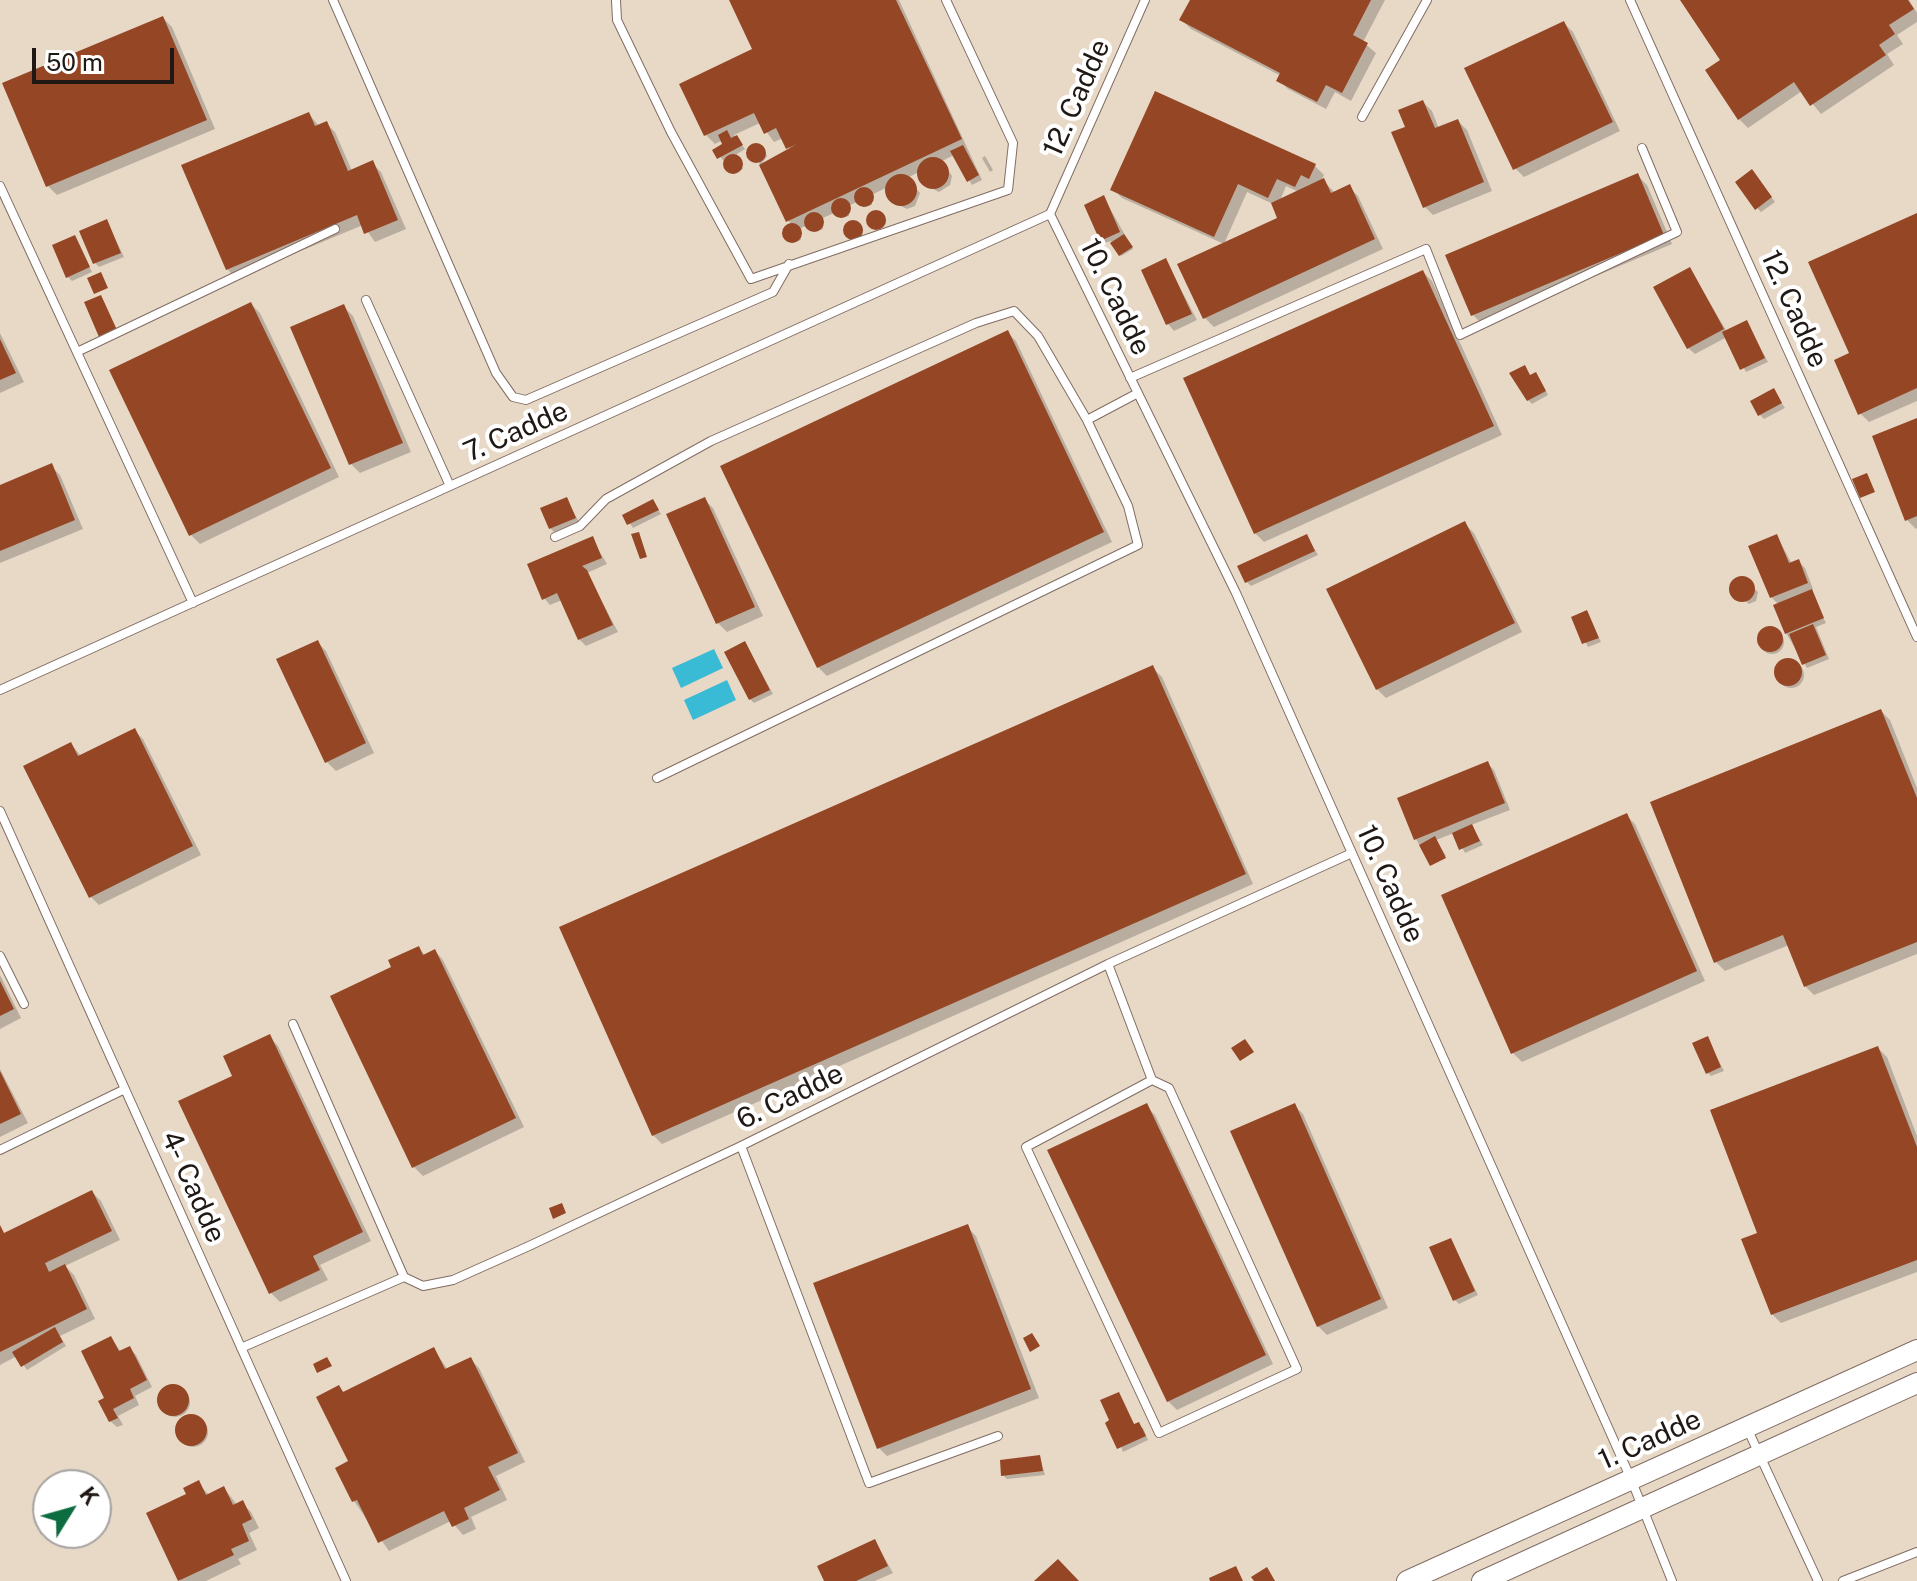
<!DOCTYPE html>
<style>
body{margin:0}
#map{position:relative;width:1917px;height:1581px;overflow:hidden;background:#f8e0d6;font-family:"Public Sans",sans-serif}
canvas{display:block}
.north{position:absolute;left:32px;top:1469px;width:80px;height:80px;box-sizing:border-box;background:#fff;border:2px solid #a6a3a1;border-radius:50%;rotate:53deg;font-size:22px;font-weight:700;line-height:32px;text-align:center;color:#201814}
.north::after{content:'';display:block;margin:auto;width:28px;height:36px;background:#0e6c41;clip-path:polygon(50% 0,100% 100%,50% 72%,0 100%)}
.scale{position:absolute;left:32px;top:48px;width:142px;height:36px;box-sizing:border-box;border:4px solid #201814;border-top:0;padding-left:10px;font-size:24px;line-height:28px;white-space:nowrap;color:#201814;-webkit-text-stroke:6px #fff;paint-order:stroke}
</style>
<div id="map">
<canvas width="1917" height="1581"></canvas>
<div class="north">K</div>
<div class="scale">50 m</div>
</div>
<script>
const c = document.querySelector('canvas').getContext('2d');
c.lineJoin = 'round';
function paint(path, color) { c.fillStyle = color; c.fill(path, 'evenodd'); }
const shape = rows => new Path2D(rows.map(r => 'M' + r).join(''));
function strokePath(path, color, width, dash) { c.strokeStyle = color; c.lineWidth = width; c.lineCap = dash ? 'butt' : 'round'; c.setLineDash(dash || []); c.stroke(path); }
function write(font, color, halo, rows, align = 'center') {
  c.font = font + ' "Public Sans",sans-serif'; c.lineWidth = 8; c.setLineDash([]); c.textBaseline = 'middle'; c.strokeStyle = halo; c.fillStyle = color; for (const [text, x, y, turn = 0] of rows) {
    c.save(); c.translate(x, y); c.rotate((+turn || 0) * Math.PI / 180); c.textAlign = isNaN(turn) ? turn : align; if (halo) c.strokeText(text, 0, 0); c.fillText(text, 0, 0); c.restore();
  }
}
const industrial = shape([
 [0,0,1917,0,1917,1581,0,1581],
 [48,1485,96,1485,96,1533,48,1533]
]);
const water = shape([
 [714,649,723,668,681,688,672,668],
 [727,680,736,700,693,720,684,700]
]);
const shadow = shape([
 [731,0,899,0,982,180,972,185,954,155,942,161,952,176,950,185,939,192,925,185,919,172,907,178,920,193,915,206,907,209,894,203,886,188,871,195,872,205,865,207,857,202,848,206,849,216,842,218,836,212,823,218,823,229,816,232,809,224,799,229,801,240,793,243,784,232,791,225,761,166,792,151,783,138,774,142,760,123,734,135,745,149,734,156,743,169,734,174,715,150,725,144,723,140,715,144,706,135,755,50],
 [1192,0,1385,0,1363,42,1376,53,1351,101,1335,92,1326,109,1288,89,1279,80,1281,76,1191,29,1182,20],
 [1682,0,1909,0,1917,13,1917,22,1897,35,1903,44,1887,54,1894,65,1821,114,1802,91,1748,128,1739,119,1723,61],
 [163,18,172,27,215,129,57,195,48,186],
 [1564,23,1573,32,1620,131,1524,177,1515,168],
 [1423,102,1432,111,1439,129,1458,121,1467,130,1492,191,1433,215,1424,206,1407,128],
 [309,114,319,126,326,123,335,132,352,171,372,163,381,172,406,229,375,242,363,225,236,278,227,269],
 [751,147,763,149,767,156,761,165,749,153],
 [985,156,993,170,990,172,982,158],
 [1315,166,1324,175,1320,183,1324,181,1335,193,1349,187,1358,196,1383,249,1214,327,1205,318,1180,265,1280,219,1273,204,1247,192,1224,244,1122,198,1113,189],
 [1286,186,1299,192,1280,201],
 [1638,176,1647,185,1672,244,1482,324,1473,315],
 [1756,176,1775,202,1761,212,1757,208],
 [1104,198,1133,249,1121,256,1111,241,1105,243,1101,240],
 '870 221a8 8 0 1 1 16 0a8 8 0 1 1-16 0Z',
 [1917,215,1917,401,1869,422,1860,413,1852,354],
 [107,222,124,257,99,267,95,263],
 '847 231a8 8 0 1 1 16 0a8 8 0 1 1-16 0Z',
 [75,237,92,272,72,281,68,277],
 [1166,261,1197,320,1174,331,1168,324],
 [1690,269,1727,332,1747,323,1768,362,1746,372,1727,337,1695,354,1688,348],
 [1423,272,1432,281,1502,435,1264,542,1255,533],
 [251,304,260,313,339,477,200,544,191,535],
 [344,307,353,316,411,452,360,473,351,464,293,328],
 [1007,332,1016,341,1112,542,827,676,818,667],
 [0,333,24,382,0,393],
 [1524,367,1531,377,1539,378,1548,395,1532,404,1528,400],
 [1773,390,1785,408,1764,419,1760,415],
 [1917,420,1917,528,1916,529,1907,520],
 [51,466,60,475,83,529,0,563,0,487],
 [704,499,713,508,763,616,727,632,718,623,669,515],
 [567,500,579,522,554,532,550,528],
 [653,502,661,514,633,528,625,516],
 [1465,524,1474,533,1522,632,1386,698,1377,689],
 [1307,536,1318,555,1251,586,1247,582],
 [1777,536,1792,564,1798,561,1805,568,1813,589,1810,591,1826,623,1816,627,1829,659,1807,668,1786,633,1779,605,1771,597],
 [592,539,607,564,587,573,618,632,586,646,579,639,562,600,550,605,544,598],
 [1742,578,1758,592,1756,601,1749,604,1732,591,1734,582],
 [1586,612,1601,642,1588,647,1573,618],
 '1760 642a12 12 0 1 1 24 0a12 12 0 1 1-24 0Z',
 [317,642,326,651,374,753,336,771,327,762],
 [745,643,773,694,754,703,750,699],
 '1778 675a13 13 0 1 1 26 0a13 13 0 1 1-26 0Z',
 [1153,668,1162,677,1253,884,662,1144,653,1135],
 [1881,711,1890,720,1917,788,1917,954,1814,995,1805,986,1789,945,1725,971,1716,962],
 [134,730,143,739,201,855,99,905,90,896,71,744,81,756],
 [1487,763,1494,770,1510,810,1471,825,1483,845,1465,853,1454,833,1436,840,1446,856,1430,864,1416,839],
 [1626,815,1635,824,1705,981,1522,1062,1513,1053],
 [418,948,426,956,435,951,443,960,524,1127,423,1176,414,1167,393,968],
 [0,975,21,1018,0,1029],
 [269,1037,278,1046,371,1241,320,1265,328,1280,280,1302,271,1293,181,1102,235,1076],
 [1707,1038,1724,1071,1711,1076,1707,1072],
 [1878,1048,1887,1057,1917,1136,1917,1272,1781,1323,1772,1314,1760,1234],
 [0,1069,28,1123,0,1137],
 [1294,1105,1303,1114,1388,1308,1327,1335,1318,1326],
 [1146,1106,1155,1115,1273,1364,1177,1410,1168,1401],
 [92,1192,101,1201,120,1240,65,1266,74,1275,95,1319,60,1336,66,1346,27,1370,17,1356,0,1365,0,1232,5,1235],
 [967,1227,976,1236,1039,1398,887,1456,878,1447],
 [1451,1240,1478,1295,1459,1304,1455,1300],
 [111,1338,121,1352,129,1348,136,1355,152,1387,135,1396,139,1405,118,1416,123,1425,117,1427,110,1421,106,1399],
 [434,1350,448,1370,470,1359,479,1368,525,1462,496,1476,507,1500,471,1517,476,1529,463,1535,451,1521,389,1551,354,1501,339,1388,345,1393],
 '160 1402a15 15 0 1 1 30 0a15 15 0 1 1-30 0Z',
 [1118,1394,1135,1426,1143,1428,1148,1440,1123,1452,1112,1421],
 '178 1432a15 15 0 1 1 30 0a15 15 0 1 1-30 0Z',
 [1040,1457,1045,1475,1007,1479,1003,1475],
 [198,1483,209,1495,224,1488,237,1505,242,1503,251,1512,259,1528,249,1533,257,1550,238,1559,241,1564,206,1581,180,1581,189,1495],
 [875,1541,893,1573,875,1581,826,1581]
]);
const building = shape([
 [729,0,896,0,962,139,786,222,759,165,797,144,786,149,776,128,764,134,754,113,704,136,679,84,752,49],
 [1190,0,1371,0,1353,35,1368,43,1342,93,1326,85,1317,102,1276,81,1280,73,1179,20],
 [1680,0,1908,0,1914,9,1889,25,1895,34,1879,45,1886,55,1810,106,1794,82,1738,120,1705,70,1720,60],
 [163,16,207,120,46,187,2,83],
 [1564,21,1613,122,1513,170,1464,68],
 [1155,91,1316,164,1309,179,1301,175,1295,187,1277,179,1268,198,1238,184,1214,237,1110,190],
 [1423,100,1435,128,1458,119,1484,182,1423,208,1391,132,1405,127,1398,110],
 [309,112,315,126,327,121,348,171,373,160,398,220,364,234,357,215,226,270,181,165],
 [727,130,731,138,737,135,743,145,717,159,712,150,722,144,718,135],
 '746 153a10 10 0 1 1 20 0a10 10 0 1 1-20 0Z',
 [963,145,979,175,967,182,950,151],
 '723 164a10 10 0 1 1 20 0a10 10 0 1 1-20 0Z',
 '917 173a16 16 0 1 1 32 0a16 16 0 1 1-32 0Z',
 [1752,169,1772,197,1755,210,1735,182],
 [1638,173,1664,235,1471,316,1445,255],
 '885 190a16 16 0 1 1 32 0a16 16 0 1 1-32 0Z',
 [1324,178,1331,193,1350,184,1375,239,1203,319,1177,264,1277,218,1271,203],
 '854 197a10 10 0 1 1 20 0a10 10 0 1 1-20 0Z',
 [1104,195,1120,232,1100,241,1084,205],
 '831 208a10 10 0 1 1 20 0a10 10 0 1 1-20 0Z',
 '866 220a10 10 0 1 1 20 0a10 10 0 1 1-20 0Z',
 '804 222a10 10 0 1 1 20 0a10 10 0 1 1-20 0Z',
 [1917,213,1917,388,1858,415,1834,360,1849,353,1808,262],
 [107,219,121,253,93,264,79,231],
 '843 230a10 10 0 1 1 20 0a10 10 0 1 1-20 0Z',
 '782 233a10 10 0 1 1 20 0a10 10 0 1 1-20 0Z',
 [1124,234,1133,247,1119,256,1110,243],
 [75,235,90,267,66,278,52,245],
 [1166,258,1192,314,1166,325,1141,270],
 [1690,267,1724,329,1687,349,1653,287],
 [1423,270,1494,426,1254,534,1183,378],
 [101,272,108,288,94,294,87,278],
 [101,295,117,330,99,337,84,302],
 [251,302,331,468,189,536,109,370],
 [344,304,403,443,349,465,290,327],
 [1747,320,1765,358,1740,370,1722,332],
 [1008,330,1104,532,817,668,720,466],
 [0,339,16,373,0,380],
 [1525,365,1530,375,1536,372,1546,391,1527,401,1509,373],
 [1774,388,1782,403,1758,416,1750,401],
 [1917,418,1917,516,1905,521,1872,436],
 [52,463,75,520,0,551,0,485],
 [1867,473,1875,492,1860,498,1852,479],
 [567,497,576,518,549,529,540,508],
 [705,497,755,607,716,624,666,514],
 [653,499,659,510,627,525,622,515],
 [1465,521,1515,623,1376,690,1326,589],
 [639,532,647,557,640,559,631,534],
 [1307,534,1315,551,1245,583,1237,566],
 [1777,534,1789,563,1799,559,1808,583,1770,598,1748,546],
 [593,536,602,558,582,566,587,570,613,625,578,640,557,593,542,600,527,564],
 '1729 589a13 13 0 1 1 26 0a13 13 0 1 1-26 0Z',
 [1812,589,1824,618,1785,634,1773,605],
 [1587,610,1599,638,1582,644,1571,617],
 [1813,624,1826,655,1802,665,1789,634],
 '1757 639a13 13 0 1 1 26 0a13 13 0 1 1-26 0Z',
 [318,640,366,743,325,763,276,659],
 [745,641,770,690,749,700,724,652],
 '1774 672a14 14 0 1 1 28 0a14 14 0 1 1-28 0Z',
 [1153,665,1246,874,652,1136,559,927],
 [1881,709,1917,798,1917,942,1804,987,1783,935,1714,963,1650,802],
 [135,728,193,846,89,898,23,766,71,742,78,756],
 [1488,761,1505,803,1414,840,1397,798],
 [1627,813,1697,971,1511,1054,1441,895],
 [1472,824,1480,841,1459,850,1452,833],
 [1435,836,1446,858,1430,866,1419,845],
 [419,946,423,955,435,949,516,1118,412,1168,330,996,391,967,388,960],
 [0,981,14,1009,0,1016],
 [270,1034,363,1232,313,1256,320,1270,269,1294,178,1101,232,1076,223,1056],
 [1708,1036,1721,1067,1706,1074,1692,1043],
 [1245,1039,1254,1052,1240,1061,1231,1048],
 [1878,1046,1917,1147,1917,1260,1771,1315,1741,1239,1757,1233,1710,1110],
 [0,1071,21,1114,0,1124],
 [1147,1103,1266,1355,1167,1402,1047,1150],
 [1295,1103,1381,1299,1317,1327,1230,1131],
 [92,1190,112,1231,45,1263,49,1272,65,1264,87,1309,0,1352,0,1225,4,1233],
 [562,1203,566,1213,553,1219,549,1208],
 [968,1224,1031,1389,877,1449,813,1283],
 [1451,1238,1475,1291,1453,1301,1429,1247],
 [55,1327,63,1342,21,1367,12,1352],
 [1032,1333,1040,1346,1030,1352,1023,1338],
 [111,1336,119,1351,130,1346,147,1380,130,1389,134,1398,113,1409,118,1418,109,1422,98,1401,104,1398,81,1351],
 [434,1347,445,1369,471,1357,518,1453,488,1467,500,1490,464,1508,469,1519,452,1527,444,1511,378,1543,357,1500,352,1502,335,1468,348,1461,316,1397,339,1385,343,1392],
 [327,1357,332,1366,317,1373,313,1364],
 '157 1400a16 16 0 1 1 32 0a16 16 0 1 1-32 0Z',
 [1119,1392,1134,1424,1139,1422,1146,1436,1117,1449,1105,1423,1109,1420,1100,1400],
 '175 1430a16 16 0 1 1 32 0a16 16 0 1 1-32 0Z',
 [1040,1455,1043,1471,1001,1476,1000,1460],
 [199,1480,206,1495,224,1486,233,1505,243,1500,252,1519,242,1524,249,1541,231,1549,234,1555,178,1581,146,1513,186,1494,183,1488],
 [875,1539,888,1566,856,1581,824,1581,817,1566],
 [1058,1559,1079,1581,1034,1581],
 [1236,1566,1243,1581,1210,1581,1209,1578],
 [1267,1567,1275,1581,1254,1581,1251,1577]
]);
const service = shape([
 [333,0,496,373,513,397,526,400,773,292,789,264],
 [616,0,617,20,671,132,751,279,1008,190,1013,143,946,0],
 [1630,0,1917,637],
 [1362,117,1427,0],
 [0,186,193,603],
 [1050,214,1236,593,1631,1479,1672,1581],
 [1050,214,1145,0],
 [366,300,450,486],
 [77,352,335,229],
 [1130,378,1426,249,1460,335,1677,232,1642,148],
 [1087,420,1138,393],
 [555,537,580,526,606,499,711,441,976,323,1014,311,1038,336,1087,420,1128,506,1138,545,657,778],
 [0,690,1050,214],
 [0,811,346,1581],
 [0,956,24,1004],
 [1108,964,1152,1080,1169,1088,1297,1369,1159,1433,1026,1147,1152,1080],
 [293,1024,404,1277],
 [741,1146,869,1483,998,1436],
 [0,1150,125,1089],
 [241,1348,404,1277,423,1286,453,1280,529,1246,741,1146,1108,964,1352,853],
 [1747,1428,1818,1581],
 [1843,1581,1917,1552]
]);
const tertiary = shape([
 [1407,1581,1917,1350],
 [1482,1581,1917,1383]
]);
const streetNames = [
 ["12. Cadde",1077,98,-66],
 ["10. Cadde",1115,297,64],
 ["12. Cadde",1794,309,66],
 ["7. Cadde",516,432,-24],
 ["10. Cadde",1390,884,66],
 ["6. Cadde",790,1097,-26],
 ["4- Cadde",193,1187,66],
 ["1. Cadde",1650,1440,-24]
];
paint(industrial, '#e8d9c7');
paint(water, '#39bad5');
paint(shadow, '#0003');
paint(building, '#944625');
strokePath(service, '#816c63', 10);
strokePath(tertiary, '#816c63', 22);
strokePath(service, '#fff', 8);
strokePath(tertiary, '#fff', 20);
write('28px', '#201814', '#fff', streetNames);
</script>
